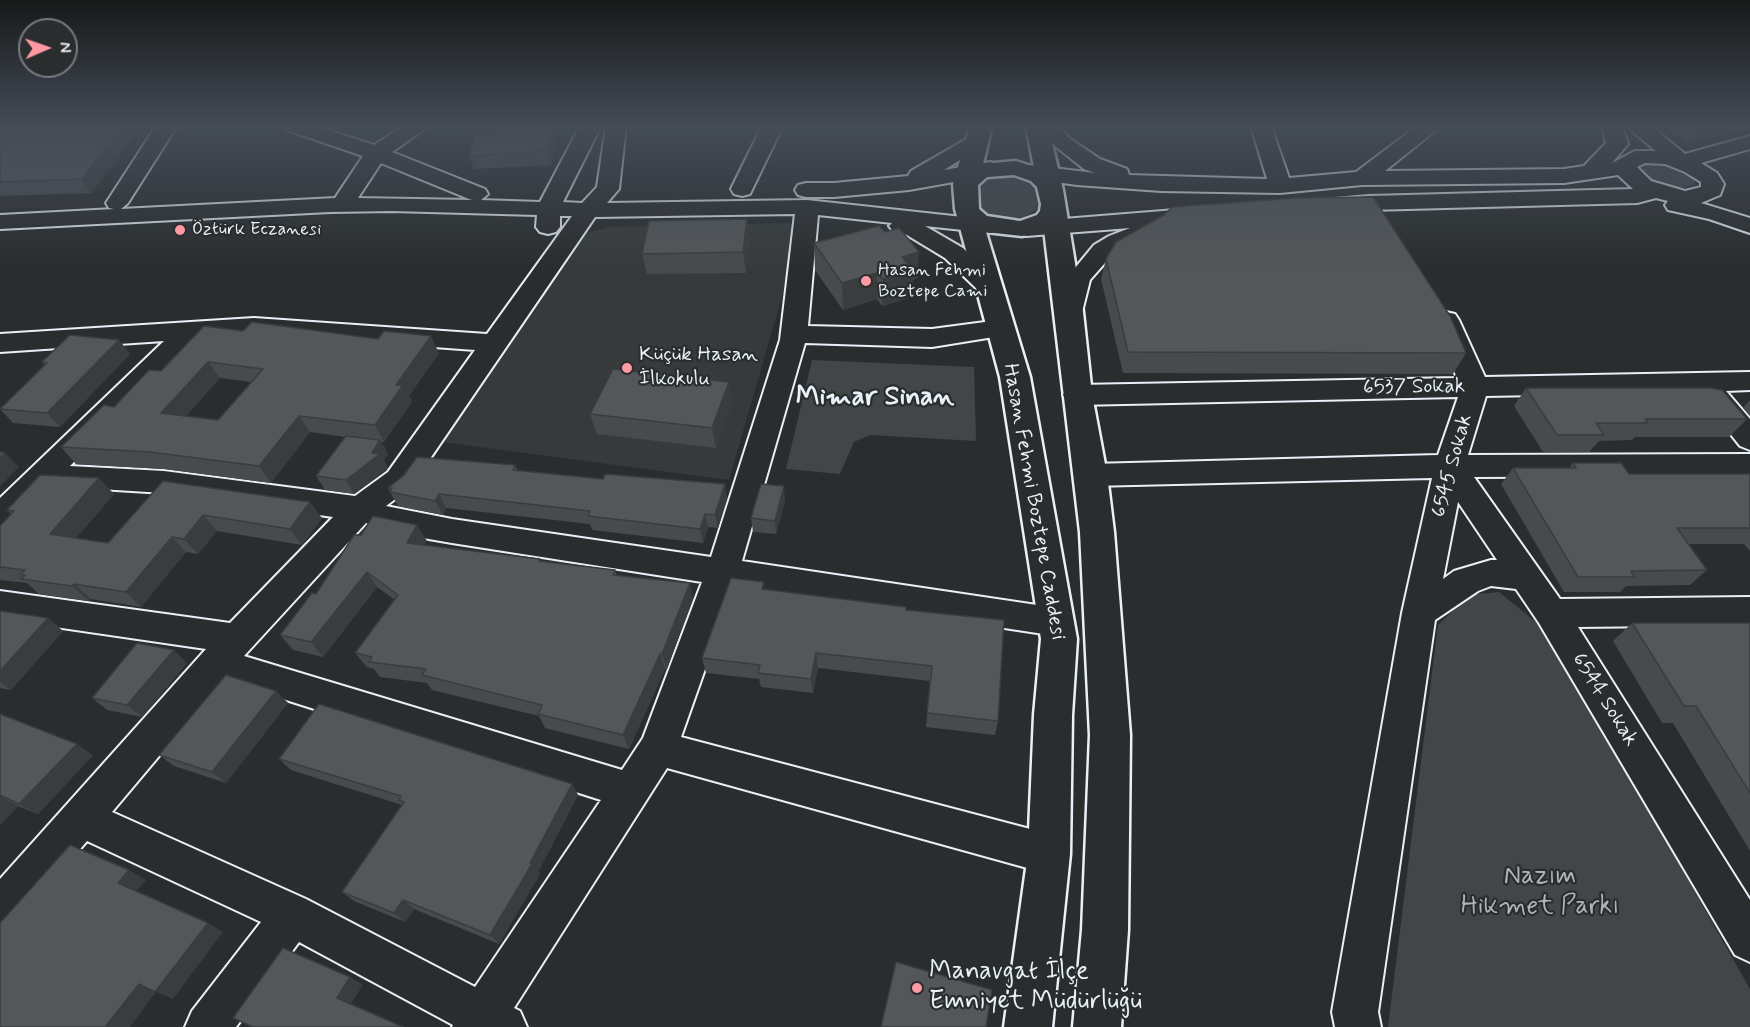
<!DOCTYPE html>
<meta charset="utf-8">
<style>
body{margin:0}
#map{position:relative;width:1750px;height:1027px;overflow:hidden;background:#2a2d2e;font-family:Mynerve,sans-serif}
canvas{display:block}
.north{position:absolute;left:18px;top:18px;width:60px;height:60px;box-sizing:border-box;background:#2a2d2e;border:2px solid #767b7f;border-radius:50%;rotate:88deg;font-size:16px;font-weight:700;line-height:24px;text-align:center;color:#e8f1f8}
.north::after{content:'';display:block;margin:auto;width:21px;height:27px;background:#ff9aa2;clip-path:polygon(50% 0,100% 100%,50% 72%,0 100%)}
</style>
<div id="map">
<canvas width="1750" height="1027"></canvas>
<div class="north">N</div>
</div>
<script>
const c = document.querySelector('canvas').getContext('2d');
c.lineJoin = 'round';
function paint(path, color) { c.fillStyle = color; c.fill(path, 'evenodd'); }
const shape = rows => new Path2D(rows.map(r => 'M' + r).join(''));
function strokePath(path, color, width, dash) { c.strokeStyle = color; c.lineWidth = width; c.lineCap = dash ? 'butt' : 'round'; c.setLineDash(dash || []); c.stroke(path); }
function write(font, color, halo, rows, align = 'center') {
  c.font = font + ' Mynerve,sans-serif'; c.lineWidth = 4.5; c.setLineDash([]); c.textBaseline = 'middle'; c.strokeStyle = halo; c.fillStyle = color; for (const [text, x, y, turn = 0] of rows) {
    c.save(); c.translate(x, y); c.rotate((+turn || 0) * Math.PI / 180); c.textAlign = isNaN(turn) ? turn : align; if (halo) c.strokeText(text, 0, 0); c.fillText(text, 0, 0); c.restore();
  }
}
const built = shape([
 [795,223,783,293,729,480,442,442,582,234,610,227]
]);
const green = shape([
 [1650,163,1675,166,1694,177,1695,185,1677,188,1651,180,1642,172,1642,168],
 [1008,177,1028,182,1035,187,1039,193,1041,203,1038,209,1023,217,1012,218,990,215,977,205,976,188,980,183,988,179],
 [812,360,974,367,976,441,870,435,854,442,840,474,786,469],
 [1499,592,1547,631,1750,989,1750,1027,1388,1027,1438,625,1469,595]
]);
const minor = shape([
 [156,126,177,126,128,203,121,209,335,198,363,156,287,130,284,126,316,126,374,145,404,126,429,126,392,152,485,189,488,194,481,200,540,202,580,126,601,126,563,202,582,203,597,187,606,126,626,126,619,189,607,203,807,200,999,221,1003,226,999,231,991,233,925,226,963,248,998,282,1002,287,998,292,989,295,980,292,945,258,907,235,893,231,889,226,892,223,818,215,808,326,932,329,1000,320,1009,322,1013,328,1009,334,1000,336,932,347,805,343,742,561,1057,608,1069,612,1074,622,1069,632,1057,636,734,587,681,737,1049,834,1063,840,1069,854,1063,868,1049,874,667,768,514,1008,520,1011,527,1027,452,1027,453,1025,299,942,236,1027,185,1027,192,1011,261,922,87,841,15,926,0,932,0,879,206,649,0,619,0,591,230,623,333,517,164,493,51,486,11,526,0,529,0,498,164,341,0,352,0,334,254,318,487,334,572,216,560,216,560,227,556,232,548,234,540,232,536,227,537,215,392,211,330,212,0,229,0,215,114,209,109,208,106,203,156,126],
 [381,163,469,199,472,200,358,198,381,163],
 [795,214,780,340,711,557,452,519,386,506,410,488,595,217,795,214],
 [254,334,475,350,388,472,355,496,164,471,70,466,198,338,254,334],
 [366,523,394,533,452,543,702,582,643,738,622,770,244,656,366,523],
 [223,680,601,800,475,987,306,899,112,812,223,680],
 [762,126,783,126,750,194,742,196,734,194,731,189,762,126],
 [1038,126,1060,126,1069,138,1100,159,1127,169,1129,175,1267,179,1251,126,1271,126,1289,178,1356,172,1417,126,1441,126,1385,171,1564,169,1584,166,1606,143,1602,126,1622,126,1628,144,1612,163,1635,151,1656,151,1626,126,1651,126,1685,154,1750,136,1750,149,1701,163,1717,173,1724,184,1720,195,1701,203,1750,218,1750,233,1709,219,1668,210,1665,205,1668,201,1656,198,1637,203,1369,210,1334,213,1326,211,1323,206,1326,201,1334,199,1369,196,1633,189,1618,175,1564,183,1362,185,1280,193,1161,191,1077,185,1020,177,1017,172,1020,167,1028,165,1095,173,1084,169,1055,146,1038,126],
 [1645,163,1665,164,1685,172,1701,182,1701,187,1685,191,1651,181,1637,167,1645,163],
 [977,135,984,137,988,141,984,145,944,170,990,162,998,164,1001,169,998,174,909,190,834,197,806,197,798,195,795,190,798,185,806,183,834,183,908,176,911,171,970,137,977,135],
 [1200,208,1208,210,1212,215,1208,220,1160,225,1162,228,1158,233,1125,246,1112,255,1090,280,1082,312,1078,318,1069,320,1060,318,1056,312,1066,279,1094,245,1109,236,1130,228,1026,236,1018,234,1014,229,1018,224,1026,222,1200,208],
 [1446,312,1455,314,1459,320,1485,377,1750,372,1750,390,1726,391,1750,419,1750,450,1740,446,1697,392,1486,396,1468,455,1750,454,1750,476,1474,477,1560,599,1750,597,1750,625,1578,627,1750,900,1750,962,1735,955,1539,623,1516,589,1491,586,1478,591,1435,620,1378,1012,1381,1027,1335,1027,1332,1012,1402,613,1432,478,1091,486,1080,483,1076,475,1080,467,1091,464,1438,455,1458,397,1077,405,1067,402,1063,395,1067,388,1077,385,1457,378,1433,320,1437,314,1446,312],
 [1458,502,1497,560,1491,560,1454,571,1443,579,1458,502]
]);
const major = shape([
 [970,126,992,126,983,164,1016,161,1034,167,1026,126,1048,126,1063,190,1083,312,1092,395,1107,475,1114,532,1130,735,1128,930,1121,1027,1073,1027,1082,930,1090,735,1080,532,1044,229,1022,236,986,232,1030,377,1077,639,1072,715,1070,854,1052,1027,1004,1027,1028,854,1034,715,1041,639,1000,377,955,209,953,184,970,126],
 [1014,175,1031,181,1037,187,1041,204,1040,211,1037,215,1020,221,987,216,979,209,978,185,987,177,1014,175]
]);
const wall = shape([
 [0,126,142,126,91,193,0,196],
 [1661,126,1750,126,1689,143],
 [556,143,551,165,474,169,469,156],
 [750,240,746,273,647,274,642,254],
 [814,243,918,278,913,280,912,297,882,306,877,299,843,310,815,270],
 [1106,259,1466,353,1453,374,1123,373,1101,279],
 [204,326,439,353,409,396,412,402,384,442,381,442,388,454,384,460,388,468,354,494,325,490,316,476,345,437,310,432,271,483,164,469,76,464,61,447,161,371],
 [220,378,251,382,218,420,186,416],
 [119,340,130,354,60,427,13,423,0,409,44,365,42,362],
 [1526,388,1747,419,1729,437,1635,437,1632,440,1599,441,1589,452,1543,452,1514,406],
 [1750,400,1750,416,1743,408],
 [732,403,716,448,597,434,590,414],
 [1573,463,1629,474,1750,474,1750,551,1744,544,1688,544,1707,570,1690,585,1626,586,1620,592,1564,592,1501,484,1513,468,1569,468],
 [515,465,518,471,727,498,718,528,708,527,703,543,592,530,590,524,446,508,443,515,398,506,388,488],
 [163,481,322,518,302,545,217,531,198,554,186,552,141,607,91,599,89,601,39,594,27,583,0,580,0,526,11,514,7,510,114,494,76,538,108,543],
 [785,500,776,534,753,532,751,518],
 [427,541,424,545,540,559,541,561,615,570,617,576,693,598,667,669,665,669,629,749,545,728,539,716,432,690,427,683,380,677,374,669,367,667,355,653,395,600,377,587,323,657,293,650,280,635,316,594],
 [765,590,906,610,998,721,995,735,926,727,930,681,818,668,813,693,761,687,759,679,706,673,702,658],
 [0,611,48,618,63,631,11,690,0,688],
 [1632,623,1750,623,1750,851,1673,723,1662,723,1613,641],
 [187,663,142,717,107,710,92,698],
 [276,691,288,703,226,783,174,766,159,755],
 [0,714,93,755,38,814,18,806,0,825],
 [279,759,572,784,578,795,538,872,540,874,499,944,414,909,405,922,354,901,342,892,402,805,291,770]
]);
const shadedWall = shape([
 [123,126,142,126,91,193,82,179],
 [1718,126,1750,126,1750,130,1689,143,1698,131],
 [552,129,556,143,551,165,548,151],
 [747,219,750,240,746,273,743,252],
 [919,252,918,278,913,280,912,297,882,306,883,279,902,257],
 [877,273,877,299,843,310,842,283],
 [431,336,439,353,409,396,412,402,384,442,375,425,396,385],
 [119,340,130,354,60,427,47,413],
 [208,362,220,378,174,429,161,413],
 [729,382,732,403,716,448,712,428],
 [299,416,310,432,271,483,259,466],
 [380,440,388,454,384,460,388,468,354,494,346,480,372,453],
 [5,453,19,467,0,486,0,458],
 [99,478,114,494,66,549,50,534],
 [725,484,727,498,718,528,715,515],
 [784,486,785,500,776,534,775,521],
 [439,494,446,508,443,515,435,501],
 [310,502,322,518,302,545,290,529],
 [705,514,708,527,703,543,700,529],
 [203,515,217,531,198,554,184,539],
 [417,525,427,541,417,559,407,543],
 [172,537,186,552,141,607,126,592],
 [367,572,377,587,323,657,311,642],
 [690,583,693,598,667,669,662,654],
 [74,584,91,599,89,601,72,586],
 [48,618,63,631,11,690,0,682,0,671],
 [174,650,187,663,142,717,127,705],
 [816,653,818,668,813,693,811,679],
 [660,654,665,669,629,749,623,735],
 [276,691,288,703,226,783,212,772],
 [77,744,93,755,38,814,19,804],
 [572,784,578,795,538,872,540,874,499,944,490,935],
 [0,796,18,806,0,825],
 [129,870,146,880,135,893,118,883],
 [403,900,414,909,405,922,394,913],
 [208,923,223,932,173,999,156,992,130,1027,105,1027,139,984],
 [350,977,363,985,350,1005,337,998]
]);
const building = shape([
 [0,126,123,126,82,179,0,182,0,126],
 [1690,126,1718,126,1698,131,1690,126],
 [552,129,548,151,469,156,476,134,552,129],
 [1373,197,1450,316,1466,353,1128,352,1106,259,1116,242,1164,215,1172,207,1296,198,1373,197],
 [747,219,743,252,642,254,649,221,747,219],
 [879,226,885,232,899,228,919,252,902,257,913,270,883,279,877,273,842,283,814,243,879,226],
 [252,322,378,339,384,331,431,336,396,385,403,385,375,425,299,416,259,466,150,452,61,447,104,405,114,407,149,370,161,371,204,326,243,331,252,322],
 [208,362,263,369,218,420,161,413,208,362],
 [70,335,119,340,47,413,0,409,47,363,42,362,70,335],
 [613,369,729,382,712,428,590,414,613,369],
 [1526,388,1710,388,1722,390,1747,419,1645,419,1648,423,1596,423,1604,435,1557,435,1526,388],
 [346,436,380,440,372,453,380,454,346,480,316,476,346,436],
 [0,452,5,453,0,458,0,452],
 [417,457,515,465,513,470,603,479,605,474,725,484,715,515,705,514,700,529,588,516,590,511,439,494,435,501,390,492,392,488,388,488,404,475,417,457],
 [1573,463,1621,463,1629,474,1750,474,1750,528,1677,528,1707,570,1631,571,1635,577,1578,577,1513,468,1576,468,1573,463],
 [40,475,99,478,50,534,108,543,163,481,310,502,290,529,203,515,184,539,172,537,126,592,74,584,72,586,21,579,25,575,20,574,25,570,0,567,0,526,14,511,7,510,40,475],
 [761,484,784,486,775,521,751,518,761,484],
 [373,516,417,525,407,543,540,559,539,561,615,570,613,575,690,583,662,654,660,654,623,735,538,714,542,705,422,675,426,669,369,662,372,657,355,653,398,595,367,572,311,642,280,635,312,593,316,594,354,535,361,535,373,516],
 [731,578,764,582,762,589,906,607,906,610,1004,620,998,721,927,713,932,666,816,653,811,679,758,673,760,665,702,658,731,578],
 [0,611,48,618,0,671,0,611],
 [1632,623,1750,623,1750,793,1696,706,1684,706,1632,623],
 [137,643,174,650,127,705,92,698,137,643],
 [226,675,276,691,212,772,159,755,226,675],
 [319,704,572,784,530,863,532,864,490,935,403,900,394,913,342,892,404,802,399,800,401,796,279,759,319,704],
 [0,714,77,744,19,804,0,795,0,714],
 [70,845,129,870,118,883,208,923,155,992,139,984,105,1027,0,1027,0,923,70,845],
 [283,948,350,977,337,998,403,1027,253,1027,233,1018,283,948],
 [896,962,992,990,986,1027,881,1027,896,962]
]);
const markers = [
 [180,230,6,"#ff9aa2"],
 [866,281,6,"#ff9aa2"],
 [627,368,6,"#ff9aa2"],
 [917,988,6,"#ff9aa2"]
];
const farPoinames = [
 ["Öztürk Eczanesi",192,230],
 ["Hasan Fehmi",878,271],
 ["Boztepe Cami",878,292]
];
const poiNames = [
 ["Küçük Hasan",639,356],
 ["İlkokulu",639,380]
];
const streetNames = [
 ["6537 Sokak",1414,388,-1],
 ["6545 Sokak",1453,466,-75],
 ["Hasan Fehmi Boztepe Caddesi",1033,502,80],
 ["6544 Sokak",1604,700,58]
];
const nearParknames = [
 ["Nazım",1540,878],
 ["Hikmet Parkı",1540,908]
];
const nearPoinames = [
 ["Manavgat İlçe",929,973],
 ["Emniyet Müdürlüğü",929,1003]
];
const districtNames = [
 ["Mimar Sinan",875,398]
];
paint(built, '#363a3b');
paint(green, '#424648');
strokePath(minor, '#e8f1f8', 4);
strokePath(major, '#e8f1f8', 5);
paint(minor, '#2a2d2e');
paint(major, '#2a2d2e');
paint(wall, '#474b4d');
paint(shadedWall, '#3a3d3e');
paint(building, '#535759');
strokePath(building, '#3a3d3e', 1.5);
const sky = c.createLinearGradient(0, 0, 0, 270);
sky.addColorStop(0, '#171919');
sky.addColorStop(0.47, '#444c57');
sky.addColorStop(1, '#444c5700');
c.fillStyle = sky;
c.fillRect(0, 0, 1750, 270);
for (const [x, y, r, color] of markers) { const dot = new Path2D(); dot.arc(x, y, r, 0, 2 * Math.PI); c.fillStyle = color; c.fill(dot); strokePath(dot, '#2a2d2e', 2); }
write('18px', '#e8f1f8', '#2a2d2e', farPoinames, 'left');
write('21px', '#e8f1f8', '#2a2d2e', poiNames, 'left');
write('21px', '#e8f1f8', '#2a2d2e', streetNames);
write('26px', '#aeb5ba', '#2a2d2e', nearParknames);
write('26px', '#e8f1f8', '#2a2d2e', nearPoinames, 'left');
write('bold 27px', '#e8f1f8', '#2a2d2e', districtNames);
</script>
